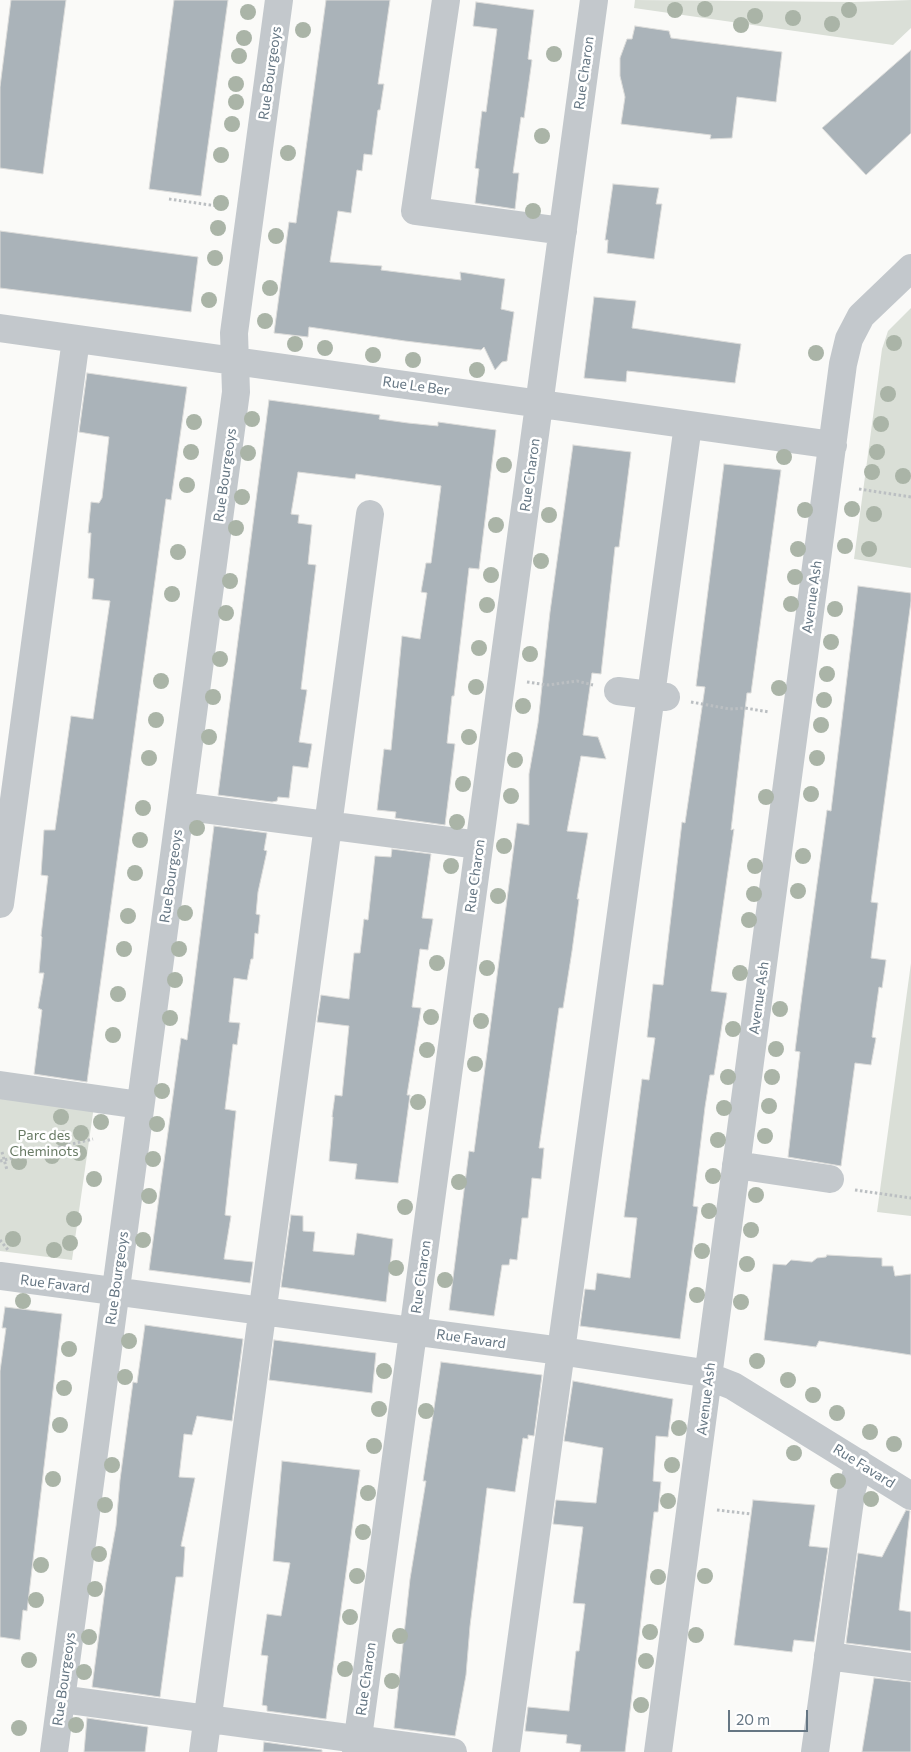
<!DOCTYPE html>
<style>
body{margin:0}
#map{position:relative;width:911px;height:1752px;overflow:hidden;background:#fafaf8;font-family:Commissioner,sans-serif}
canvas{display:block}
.scale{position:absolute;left:728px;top:1710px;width:80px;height:22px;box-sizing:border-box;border:2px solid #657683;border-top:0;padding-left:6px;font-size:15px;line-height:18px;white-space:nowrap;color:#657683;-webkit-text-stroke:4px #fff;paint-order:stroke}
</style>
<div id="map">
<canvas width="911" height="1752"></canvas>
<div class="scale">20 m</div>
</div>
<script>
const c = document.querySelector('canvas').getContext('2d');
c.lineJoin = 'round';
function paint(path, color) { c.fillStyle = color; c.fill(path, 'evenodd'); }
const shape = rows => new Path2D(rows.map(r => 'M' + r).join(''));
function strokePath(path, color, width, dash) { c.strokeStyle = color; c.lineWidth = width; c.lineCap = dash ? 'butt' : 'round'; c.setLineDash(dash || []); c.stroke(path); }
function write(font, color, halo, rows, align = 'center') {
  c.font = font + ' Commissioner,sans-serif'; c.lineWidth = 5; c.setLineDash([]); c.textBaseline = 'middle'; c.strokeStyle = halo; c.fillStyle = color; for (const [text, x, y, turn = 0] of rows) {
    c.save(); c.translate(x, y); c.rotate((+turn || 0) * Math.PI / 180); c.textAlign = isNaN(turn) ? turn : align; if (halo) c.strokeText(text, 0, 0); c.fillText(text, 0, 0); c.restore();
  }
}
const green = shape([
 [635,0,854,2,911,0,911,28,893,45,634,8],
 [911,308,911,568,854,559,882,349,888,331],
 [911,963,911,1216,877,1212],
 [0,1093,94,1106,72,1260,0,1251]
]);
const building = shape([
 [11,0,66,0,43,174,0,168,0,87,11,0],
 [174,0,228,0,201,196,149,189,174,0],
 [326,0,390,0,378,84,384,84,380,110,378,110,372,155,364,154,362,171,357,170,351,213,338,211,330,262,382,266,381,270,461,280,460,272,505,279,501,309,514,312,507,361,502,362,495,370,484,347,481,350,405,341,309,327,308,337,274,333,289,222,296,223,326,0],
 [476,2,534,10,528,59,532,60,524,118,521,117,513,173,519,173,515,209,475,203,479,169,475,168,482,111,486,112,497,29,473,26,476,2],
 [635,26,669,31,671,38,782,52,776,102,737,97,732,138,710,139,711,135,621,124,625,97,620,76,620,58,627,39,632,39,635,26],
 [911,50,911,133,866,175,822,128,911,50],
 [613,184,659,188,656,204,662,204,654,259,607,253,608,240,605,240,613,184],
 [0,231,198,257,191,312,0,288,0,231],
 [594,297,636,301,632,328,741,344,735,383,627,371,626,382,584,378,594,297],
 [87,373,187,387,171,500,166,499,87,1082,34,1074,42,1010,38,1008,44,973,39,973,42,937,41,936,48,876,41,875,44,830,55,830,71,716,93,719,110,601,92,599,94,579,88,578,91,533,88,533,91,502,99,503,102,498,109,437,79,432,87,373],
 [269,400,380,415,379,419,408,423,438,426,438,422,496,430,479,569,469,568,454,696,452,696,447,743,455,744,445,825,395,818,396,812,377,810,384,749,391,750,402,636,420,639,427,593,421,592,426,563,431,563,441,486,356,474,355,479,298,472,291,514,299,515,298,523,312,525,308,564,316,565,301,689,307,690,299,742,312,744,308,768,293,766,289,798,278,797,277,801,272,802,218,795,269,400],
 [573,445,631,452,619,547,615,547,601,674,592,673,583,735,598,737,606,759,581,756,567,831,588,833,577,899,579,899,572,951,563,1008,559,1008,539,1148,544,1148,541,1179,532,1178,528,1218,522,1218,517,1260,510,1259,509,1265,502,1265,494,1316,449,1310,469,1151,474,1152,517,823,529,825,529,774,538,723,550,612,573,445],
 [724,464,781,470,751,693,747,693,731,830,734,829,711,991,727,993,714,1075,710,1075,705,1107,693,1206,698,1207,680,1339,580,1326,585,1289,595,1290,597,1273,630,1278,637,1218,624,1217,642,1079,649,1080,655,1038,647,1037,653,984,663,985,682,822,685,823,705,687,696,686,724,464],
 [858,586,911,593,911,601,871,902,878,903,871,958,886,960,882,988,879,987,872,1037,876,1038,871,1065,855,1063,841,1166,788,1157,800,1052,795,1051,802,995,827,810,831,811,858,586],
 [214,826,267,833,264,850,267,851,258,892,256,914,260,915,258,934,255,933,253,959,251,959,247,980,234,978,229,1022,240,1023,237,1045,233,1044,225,1109,236,1111,225,1215,231,1216,224,1259,253,1262,250,1283,149,1270,181,1038,187,1040,214,826],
 [392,849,431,854,422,918,433,919,428,950,420,949,412,1007,421,1008,407,1095,410,1095,398,1183,355,1179,357,1164,329,1161,333,1117,332,1117,335,1095,342,1096,349,1026,317,1022,321,995,349,999,354,953,360,953,364,919,368,920,375,856,391,857,392,849],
 [291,1215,303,1216,303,1231,315,1232,313,1251,354,1255,357,1233,393,1239,386,1302,281,1287,291,1215],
 [827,1255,882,1258,882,1266,893,1266,895,1276,911,1274,911,1355,819,1341,816,1347,764,1340,773,1264,786,1265,791,1260,812,1262,817,1258,826,1257,827,1255],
 [5,1307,62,1314,27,1611,23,1610,20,1640,0,1637,0,1371,6,1328,2,1328,5,1307],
 [145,1325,243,1339,232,1421,197,1416,192,1435,184,1434,179,1477,195,1478,181,1546,185,1547,183,1577,176,1577,160,1697,92,1687,106,1582,116,1526,120,1480,133,1382,137,1383,145,1325],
 [274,1340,376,1353,372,1393,269,1380,274,1340],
 [441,1362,542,1375,534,1436,528,1435,528,1439,523,1438,515,1492,487,1488,470,1626,466,1675,455,1736,394,1728,410,1579,426,1481,423,1481,441,1362],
 [573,1381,673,1399,668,1437,656,1436,653,1481,661,1482,658,1512,654,1512,625,1752,580,1752,581,1745,566,1743,567,1735,525,1731,528,1707,569,1711,576,1651,579,1651,585,1604,573,1603,583,1527,553,1524,556,1500,596,1503,603,1448,564,1441,573,1381],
 [282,1461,360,1470,326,1719,267,1711,267,1706,262,1705,268,1656,261,1655,267,1614,281,1616,290,1563,273,1561,282,1461],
 [753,1500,815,1505,809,1546,828,1548,814,1642,794,1640,792,1652,734,1645,753,1500],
 [906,1510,910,1511,899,1610,911,1612,911,1651,846,1643,858,1553,882,1557,906,1510],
 [874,1678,911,1682,911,1752,862,1752,874,1678],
 [87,1718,148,1727,145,1752,84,1752,87,1718],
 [264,1742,322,1750,322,1752,263,1752,264,1742]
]);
const path = shape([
 [169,199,224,207],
 [859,489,911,497],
 [527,682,548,685,577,681,593,685],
 [691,702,730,709,745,708,769,712],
 [2,1152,7,1170],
 [0,1161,93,1139],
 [855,1190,911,1198],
 [0,1240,8,1250],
 [717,1510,751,1514]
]);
const minor = shape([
 [446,0,415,211,563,231],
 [0,328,833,445],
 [618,691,666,697],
 [181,806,479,845],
 [0,904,76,339],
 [0,1085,140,1105],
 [736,1165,830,1179],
 [0,1276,561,1351,697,1372,733,1386,911,1496],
 [828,1656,911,1667],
 [61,1699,453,1752],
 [54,1752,236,392,234,333,279,0],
 [203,1752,370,514],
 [356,1752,594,0],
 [506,1752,688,425],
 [658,1752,843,364,849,339,861,316,911,268],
 [815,1752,851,1493,859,1463]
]);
const trees = [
 [705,9],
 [675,10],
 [849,10],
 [248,12],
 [755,16],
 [793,18],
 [832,24],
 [741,25],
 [303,30],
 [244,38],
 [554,54],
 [239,56],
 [236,84],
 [236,102],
 [232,124],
 [542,136],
 [288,153],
 [221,155],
 [221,203],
 [533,211],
 [218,228],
 [276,236],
 [215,258],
 [270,288],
 [209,300],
 [265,321],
 [894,343],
 [295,344],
 [325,348],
 [816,353],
 [373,355],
 [413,360],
 [477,370],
 [888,394],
 [252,419],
 [194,422],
 [881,424],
 [191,452],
 [877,452],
 [248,453],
 [784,457],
 [504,465],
 [872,472],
 [903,476],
 [187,485],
 [242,497],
 [852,509],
 [805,510],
 [874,514],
 [549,515],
 [496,525],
 [236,528],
 [845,546],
 [798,549],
 [869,549],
 [178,552],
 [541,561],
 [491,575],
 [795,577],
 [230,581],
 [172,594],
 [791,604],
 [487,605],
 [835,609],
 [226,613],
 [831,642],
 [479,648],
 [530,654],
 [220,659],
 [827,674],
 [161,681],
 [476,687],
 [779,688],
 [213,697],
 [824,700],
 [523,706],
 [156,720],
 [821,725],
 [209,737],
 [469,737],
 [149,758],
 [817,758],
 [515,760],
 [463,784],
 [811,794],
 [511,796],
 [766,797],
 [143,808],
 [457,822],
 [197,828],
 [140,840],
 [504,846],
 [803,856],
 [451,866],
 [755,866],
 [135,873],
 [798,891],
 [754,894],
 [498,896],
 [185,913],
 [128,916],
 [749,920],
 [124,949],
 [179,949],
 [437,963],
 [487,968],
 [740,973],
 [175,980],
 [118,994],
 [780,1009],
 [431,1017],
 [170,1018],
 [481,1021],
 [733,1029],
 [113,1035],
 [776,1049],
 [427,1050],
 [475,1064],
 [728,1077],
 [772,1077],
 [162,1091],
 [418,1102],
 [769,1106],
 [724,1108],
 [61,1117],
 [101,1122],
 [157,1124],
 [81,1133],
 [765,1136],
 [62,1138],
 [718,1140],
 [79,1153],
 [52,1156],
 [153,1159],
 [19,1162],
 [713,1176],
 [94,1179],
 [459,1182],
 [756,1195],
 [149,1196],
 [405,1207],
 [709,1211],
 [74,1219],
 [751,1230],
 [13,1239],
 [143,1240],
 [70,1243],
 [54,1250],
 [702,1251],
 [747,1264],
 [396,1268],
 [445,1280],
 [697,1295],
 [23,1301],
 [741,1302],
 [129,1341],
 [69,1349],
 [757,1361],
 [384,1371],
 [125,1377],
 [788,1380],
 [64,1388],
 [813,1395],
 [379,1409],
 [426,1411],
 [837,1413],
 [60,1425],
 [679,1428],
 [870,1432],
 [894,1444],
 [374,1446],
 [794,1453],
 [112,1465],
 [672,1465],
 [53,1479],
 [838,1481],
 [368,1493],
 [871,1499],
 [668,1501],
 [105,1505],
 [363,1532],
 [99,1554],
 [41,1565],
 [357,1576],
 [705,1576],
 [658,1577],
 [95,1589],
 [36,1600],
 [350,1617],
 [650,1632],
 [696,1635],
 [400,1636],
 [89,1637],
 [29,1660],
 [646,1661],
 [345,1669],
 [84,1672],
 [392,1681],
 [641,1705],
 [76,1725],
 [19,1728]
];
const streetNames = [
 ["Rue Bourgeoys",270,73,-82],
 ["Rue Charon",584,73,-82],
 ["Rue Le Ber",416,386,8],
 ["Rue Bourgeoys",225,475,-82],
 ["Rue Charon",530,475,-82],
 ["Avenue Ash",812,597,-82],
 ["Rue Bourgeoys",171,876,-82],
 ["Rue Charon",475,876,-82],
 ["Avenue Ash",759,998,-82],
 ["Rue Charon",421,1277,-82],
 ["Rue Bourgeoys",117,1278,-82],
 ["Rue Favard",55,1284,7],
 ["Rue Favard",471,1339,8],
 ["Avenue Ash",706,1399,-83],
 ["Rue Favard",864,1466,32],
 ["Rue Bourgeoys",64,1679,-82],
 ["Rue Charon",366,1679,-82]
];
const parkNames = [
 ["Parc des",44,1135],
 ["Cheminots",44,1151]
];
paint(green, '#dadfd7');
paint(building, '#aab3b9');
strokePath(building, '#dcdcda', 1);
strokePath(path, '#bbbfc2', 3, [2.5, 2.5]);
strokePath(minor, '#c3c8cc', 28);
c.fillStyle = '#aab4a7';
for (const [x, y] of trees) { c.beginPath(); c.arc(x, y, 8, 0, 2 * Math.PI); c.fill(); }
write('14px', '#657683', '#fff', streetNames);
write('14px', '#687a64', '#fff', parkNames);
</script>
